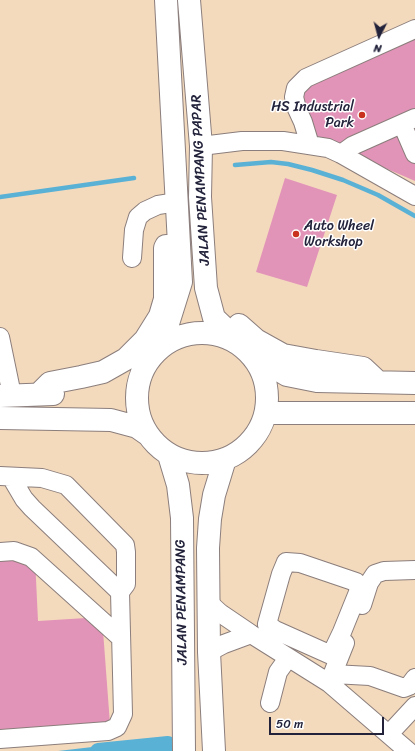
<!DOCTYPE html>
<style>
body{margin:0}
#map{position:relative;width:415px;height:751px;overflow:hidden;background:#f4dabd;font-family:Sriracha,sans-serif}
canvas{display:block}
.north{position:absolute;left:359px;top:16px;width:40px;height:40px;-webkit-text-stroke:3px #fff;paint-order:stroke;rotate:186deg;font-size:11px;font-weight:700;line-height:16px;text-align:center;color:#22223b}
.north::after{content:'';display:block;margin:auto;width:14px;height:18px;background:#22223b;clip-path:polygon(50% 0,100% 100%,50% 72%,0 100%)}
.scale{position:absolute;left:269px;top:717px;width:115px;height:18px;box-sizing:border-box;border:2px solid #22223b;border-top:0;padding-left:5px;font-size:12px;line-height:14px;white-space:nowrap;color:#22223b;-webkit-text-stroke:3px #fff;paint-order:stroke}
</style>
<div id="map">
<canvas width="415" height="751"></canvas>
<div class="north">N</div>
<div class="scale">50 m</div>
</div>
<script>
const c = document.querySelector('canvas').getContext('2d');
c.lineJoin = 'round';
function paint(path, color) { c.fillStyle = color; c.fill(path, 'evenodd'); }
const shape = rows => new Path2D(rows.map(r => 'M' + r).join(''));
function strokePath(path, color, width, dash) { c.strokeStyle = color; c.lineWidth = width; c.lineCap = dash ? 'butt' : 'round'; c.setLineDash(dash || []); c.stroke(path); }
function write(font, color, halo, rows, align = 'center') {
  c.font = font + ' Sriracha,sans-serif'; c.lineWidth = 3; c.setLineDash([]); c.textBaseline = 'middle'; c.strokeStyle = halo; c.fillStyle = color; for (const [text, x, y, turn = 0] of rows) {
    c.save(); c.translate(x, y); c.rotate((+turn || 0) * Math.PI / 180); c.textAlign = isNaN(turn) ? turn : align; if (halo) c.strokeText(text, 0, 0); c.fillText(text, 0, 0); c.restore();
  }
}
const water = shape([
 [161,739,163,750,148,751,58,751]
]);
const stream = shape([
 [235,165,271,162,288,164,312,170,343,180,378,195,415,216],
 [0,197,134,178]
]);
const canal = shape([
 [98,751,168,744]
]);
const building = shape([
 [415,37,415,181,318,139,298,90],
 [285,178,337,195,307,287,256,272],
 [35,558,38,621,102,617,110,724,0,730,0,561]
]);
const minor = shape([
 [402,124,415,154],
 [310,145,303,122,297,109,294,97,296,88,306,78,415,29],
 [201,146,242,141,283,141,328,148,341,154,415,196],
 [341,154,352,146,415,118],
 [132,258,134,230,138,217,145,211,158,205,177,202],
 [0,337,12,395],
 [0,476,42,478,66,485,125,545,126,552,126,584,120,592,123,714,117,727,108,731,0,739],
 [11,477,24,499,32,508,120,592],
 [0,552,14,551,31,557,121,638],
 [286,562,300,563,356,582,359,590,342,632,331,655,275,630,267,624,281,574,286,562],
 [208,602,220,613,251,634,329,683,408,751],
 [362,605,369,583,375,574,384,571,415,570],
 [209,652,224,644,251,634],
 [333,674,370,676,404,688,409,686,415,678],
 [329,683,345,643],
 [270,703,278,672,288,658],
 [389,734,415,706]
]);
const major = shape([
 [189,0,201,146,200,197,206,288,214,318,237,340],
 [239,325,256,340,283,355,316,361,363,368,378,382],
 '137 398a65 65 0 1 1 130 0a65 65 0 1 1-130 0Z',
 [161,346,181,282,166,0],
 [251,353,287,375,317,381,415,383],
 [39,394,50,383,81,377,103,372,126,359,145,340,160,316,165,299,165,248,166,246],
 [0,396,53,394],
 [266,413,415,413],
 [0,418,111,420,137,427,147,434],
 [169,455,178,485,182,518,184,751],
 [214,751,209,652,208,548,210,519,214,495,225,459]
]);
const markers = [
 [362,115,4,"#c8321e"],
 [296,234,4,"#c8321e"]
];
const poiNames = [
 ["HS Industrial",354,107],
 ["Park",354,123],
 ["Auto Wheel",304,226,"left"],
 ["Workshop",304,242,"left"]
];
const streetNames = [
 ["JALAN PENAMPANG PAPAR",201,180,-93],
 ["JALAN PENAMPANG",182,602,-91]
];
paint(water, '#59b1d6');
strokePath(stream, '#59b1d6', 4.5);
strokePath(canal, '#59b1d6', 16);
paint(building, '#e294b8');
strokePath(minor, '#8b7e7c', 20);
strokePath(major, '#8b7e7c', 24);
strokePath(minor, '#fff', 18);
strokePath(major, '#fff', 22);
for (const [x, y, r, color] of markers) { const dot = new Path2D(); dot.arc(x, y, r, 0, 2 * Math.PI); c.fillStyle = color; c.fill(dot); strokePath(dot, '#fff', 1.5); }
write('14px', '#22223b', '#fff', poiNames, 'right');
write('14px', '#22223b', '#fff', streetNames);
</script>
